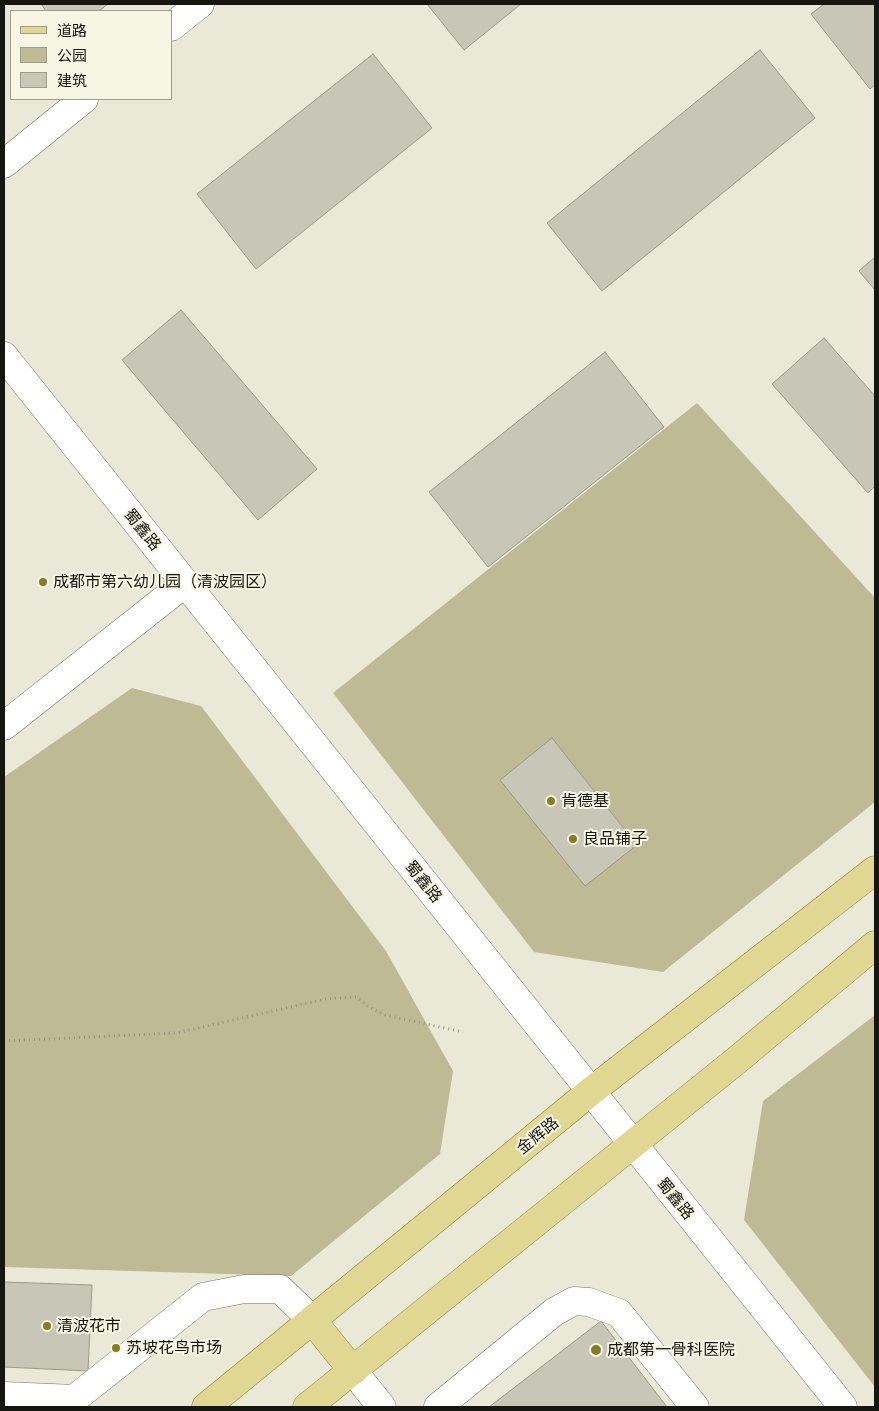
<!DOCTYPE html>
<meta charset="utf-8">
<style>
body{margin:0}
#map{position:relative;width:879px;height:1411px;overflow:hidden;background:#eae9d8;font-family:Cabin,"Noto Sans SC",sans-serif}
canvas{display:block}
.frame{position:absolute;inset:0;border:5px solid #161610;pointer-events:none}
.legend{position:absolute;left:10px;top:10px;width:162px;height:90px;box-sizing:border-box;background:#f7f6e5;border:1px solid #9d9c90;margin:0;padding:6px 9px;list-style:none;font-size:15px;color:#161610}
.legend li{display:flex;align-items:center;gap:10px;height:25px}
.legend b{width:25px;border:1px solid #9d9c90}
</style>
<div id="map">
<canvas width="879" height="1411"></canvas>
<div class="frame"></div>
<ul class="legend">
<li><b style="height:6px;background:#e0d792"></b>道路</li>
<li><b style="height:14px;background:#beba94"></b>公园</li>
<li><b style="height:14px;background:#c8c6b6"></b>建筑</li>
</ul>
</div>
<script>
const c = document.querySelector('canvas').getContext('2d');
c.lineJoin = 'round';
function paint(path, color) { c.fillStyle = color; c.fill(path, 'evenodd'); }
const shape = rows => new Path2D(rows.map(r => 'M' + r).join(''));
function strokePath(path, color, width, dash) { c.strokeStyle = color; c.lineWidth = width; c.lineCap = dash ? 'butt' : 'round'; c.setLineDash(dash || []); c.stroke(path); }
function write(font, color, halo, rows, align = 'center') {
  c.font = font + ' Cabin,"Noto Sans SC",sans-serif'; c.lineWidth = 4; c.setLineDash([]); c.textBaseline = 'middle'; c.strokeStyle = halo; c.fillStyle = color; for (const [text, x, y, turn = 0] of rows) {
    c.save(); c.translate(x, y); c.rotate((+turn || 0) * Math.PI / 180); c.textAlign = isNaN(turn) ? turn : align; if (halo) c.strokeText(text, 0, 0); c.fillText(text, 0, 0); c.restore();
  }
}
const green = shape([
 [697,403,875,598,875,802,663,972,534,952,333,693],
 [132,688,201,706,386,951,453,1071,440,1154,291,1276,4,1267,4,777],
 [875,1015,875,1387,744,1220,763,1101]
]);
const building = shape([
 [41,4,108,4,99,11,46,11,41,4],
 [427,4,521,4,464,50,427,4],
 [824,4,875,4,875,85,870,89,811,14,824,4],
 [760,50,815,118,602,291,547,223,760,50],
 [373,54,432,128,256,269,197,194,373,54],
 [875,257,875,290,859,271,875,257],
 [181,310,317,469,258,520,122,360,181,310],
 [824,338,875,396,875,486,868,493,772,384,824,338],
 [605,352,664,427,488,567,429,492,605,352],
 [552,738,637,845,585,886,500,780,552,738],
 [4,1282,92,1285,88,1371,4,1367,4,1282],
 [601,1321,667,1407,489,1407,601,1321]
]);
const path = shape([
 [4,1041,176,1033,326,999,356,997,369,1007,385,1015,463,1032]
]);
const minor = shape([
 [171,27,200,4],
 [4,164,84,99],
 [4,356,843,1407],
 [4,726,185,583],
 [353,1371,382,1407],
 [4,1396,75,1399],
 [64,1407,203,1297,244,1289,280,1289,312,1320],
 [438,1407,554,1312,574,1301,589,1302,619,1313,695,1407]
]);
const major = shape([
 [312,1320,353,1371],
 [206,1407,590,1092,875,870],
 [307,1407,737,1060,875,945]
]);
const markers = [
 [43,582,5,"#877c22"],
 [551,801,5,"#877c22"],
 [573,839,5,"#877c22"],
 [47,1326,5,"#877c22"],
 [116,1348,5,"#877c22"],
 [596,1350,6,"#877c22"]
];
const streetNames = [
 ["蜀鑫路",142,530,51],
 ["蜀鑫路",423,882,51],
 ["金辉路",538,1136,-39],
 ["蜀鑫路",675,1199,51]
];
const poiNames = [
 ["成都市第六幼儿园（清波园区）",53,582],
 ["肯德基",561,801],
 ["良品铺子",583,839],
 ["清波花市",57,1326],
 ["苏坡花鸟市场",126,1348],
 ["成都第一骨科医院",607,1350]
];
paint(green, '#beba94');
paint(building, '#c8c6b6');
strokePath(building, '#9b998a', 1);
strokePath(minor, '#777567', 29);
strokePath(major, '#8c8336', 29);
strokePath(path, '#949487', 3, [1, 4]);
strokePath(minor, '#fff', 28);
strokePath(major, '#e0d792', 28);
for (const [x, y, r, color] of markers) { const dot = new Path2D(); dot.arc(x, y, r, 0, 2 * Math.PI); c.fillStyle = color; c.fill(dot); strokePath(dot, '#f7f6e5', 2); }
write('16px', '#161610', '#f7f6e5', streetNames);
write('16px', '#161610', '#f7f6e5', poiNames, 'left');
</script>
